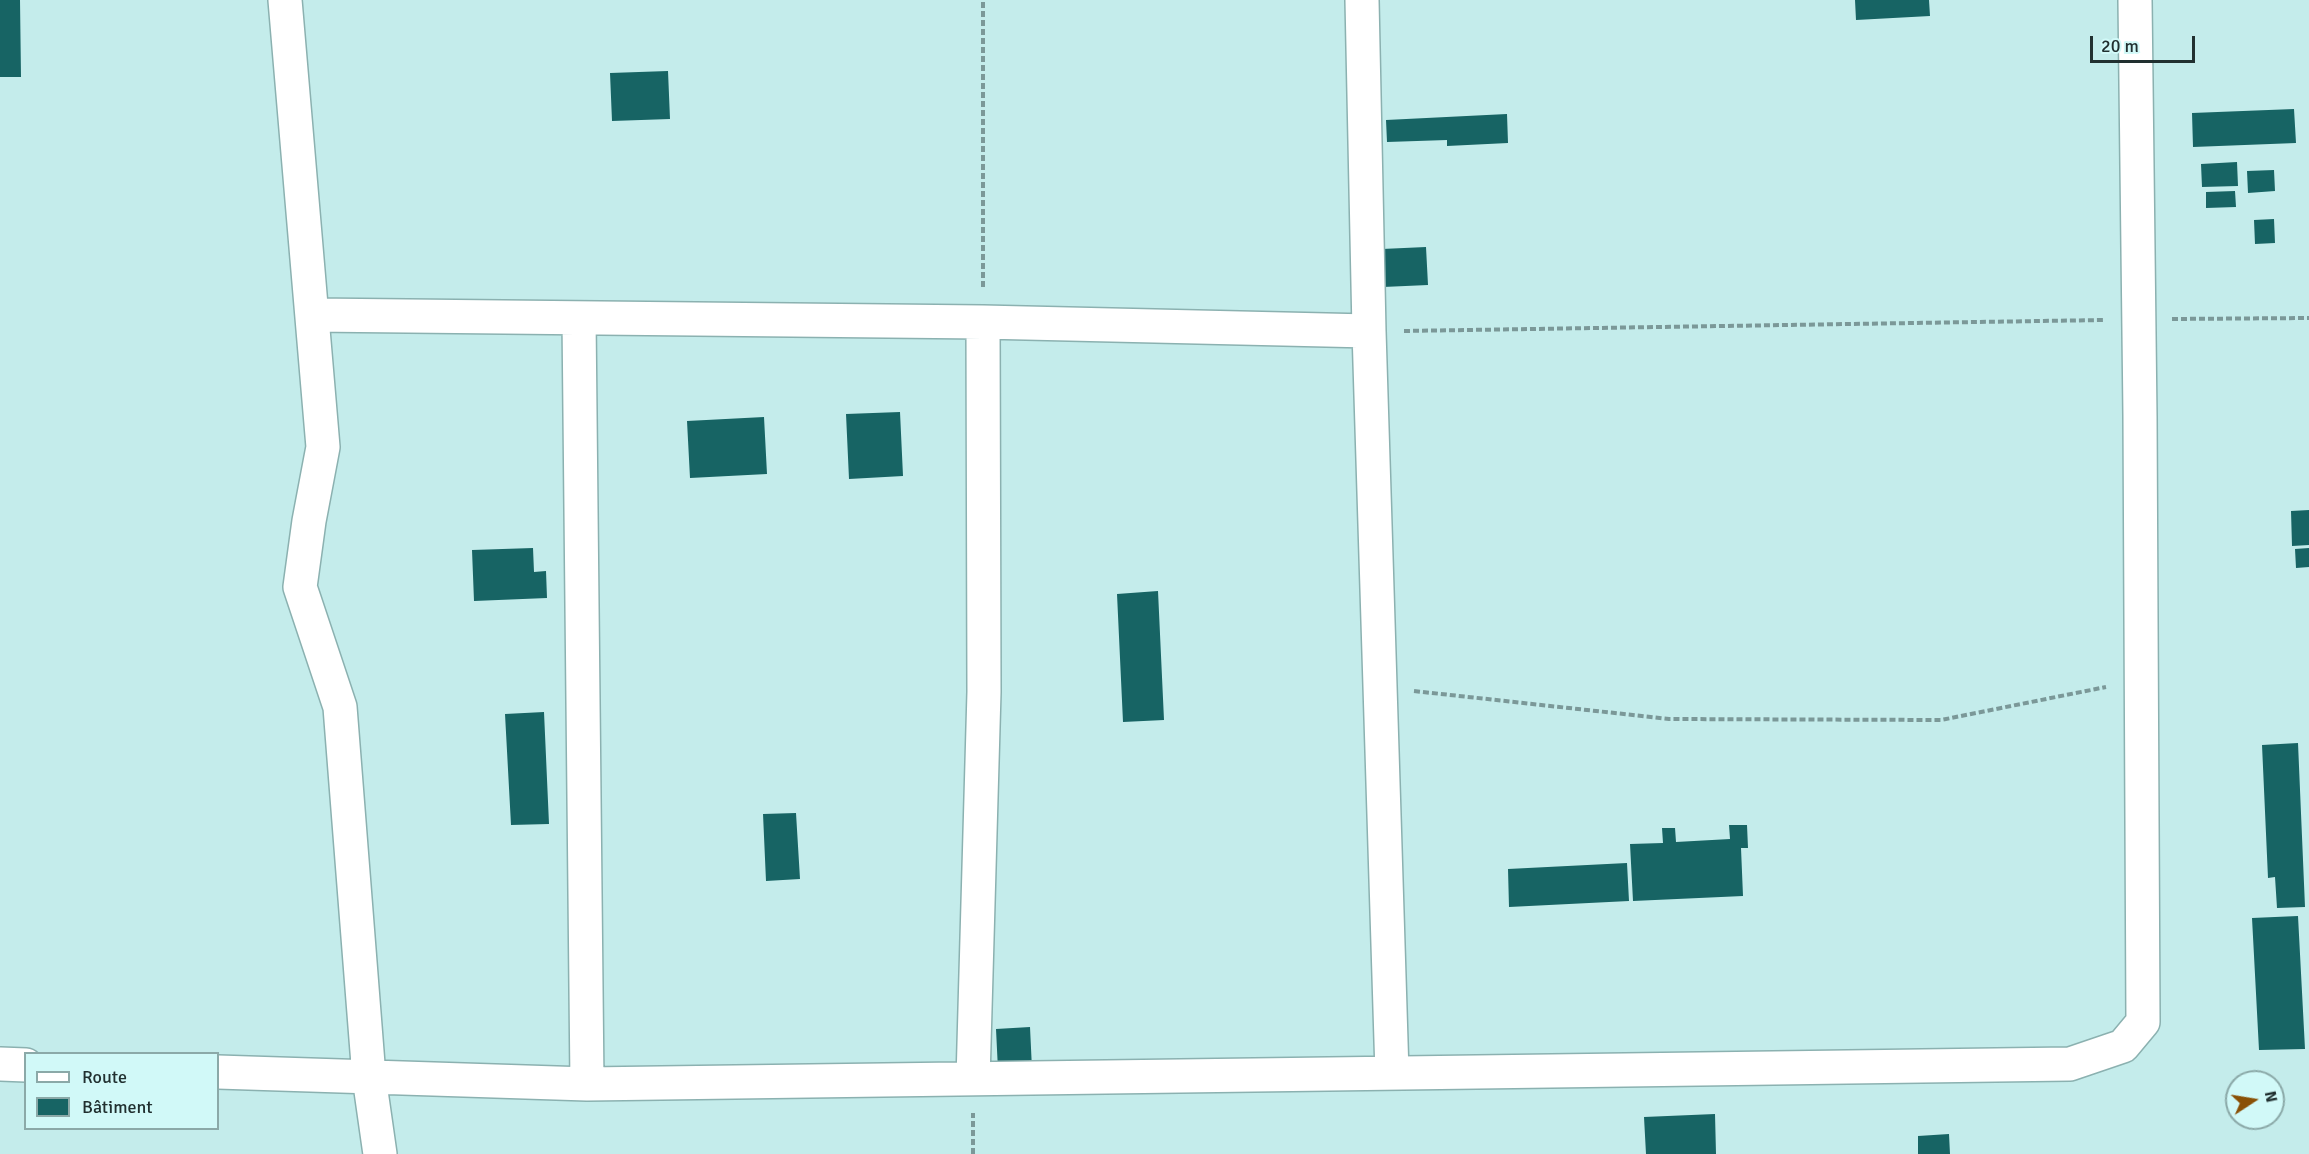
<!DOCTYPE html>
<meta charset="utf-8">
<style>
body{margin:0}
#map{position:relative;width:2309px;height:1154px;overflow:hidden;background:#c4eceb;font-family:Signika,sans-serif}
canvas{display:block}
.legend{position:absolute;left:24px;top:1052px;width:195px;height:78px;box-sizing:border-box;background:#d1f9f8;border:2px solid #8ba9a8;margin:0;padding:8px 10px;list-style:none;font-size:18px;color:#213030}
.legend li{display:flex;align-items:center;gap:12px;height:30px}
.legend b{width:30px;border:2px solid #8ba9a8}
.north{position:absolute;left:2225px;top:1070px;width:60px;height:60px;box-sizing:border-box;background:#d1f9f8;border:2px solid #8ba9a8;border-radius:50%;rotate:78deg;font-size:16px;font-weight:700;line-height:24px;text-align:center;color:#213030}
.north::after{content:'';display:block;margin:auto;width:21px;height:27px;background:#8a5107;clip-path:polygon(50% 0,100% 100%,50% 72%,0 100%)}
.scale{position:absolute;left:2090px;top:36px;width:105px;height:27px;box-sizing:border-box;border:3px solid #213030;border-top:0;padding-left:8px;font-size:18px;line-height:21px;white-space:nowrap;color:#213030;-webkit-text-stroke:4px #d1f9f8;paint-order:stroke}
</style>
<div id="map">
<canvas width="2309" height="1154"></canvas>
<ul class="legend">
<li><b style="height:8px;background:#fff"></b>Route</li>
<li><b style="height:16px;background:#176464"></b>Bâtiment</li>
</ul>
<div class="north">N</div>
<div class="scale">20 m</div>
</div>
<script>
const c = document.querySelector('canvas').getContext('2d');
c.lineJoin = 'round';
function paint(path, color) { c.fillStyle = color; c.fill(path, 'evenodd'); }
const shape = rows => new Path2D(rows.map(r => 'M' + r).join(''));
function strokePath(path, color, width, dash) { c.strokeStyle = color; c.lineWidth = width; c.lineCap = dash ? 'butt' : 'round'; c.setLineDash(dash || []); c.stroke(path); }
const building = shape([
 [0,0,20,0,21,77,0,77],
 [1855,0,1929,0,1930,16,1856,20],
 [668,71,670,119,612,121,610,73],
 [2294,109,2296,143,2193,147,2192,113],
 [1507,114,1508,143,1447,146,1447,140,1387,142,1386,120],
 [2237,162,2238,186,2202,187,2201,164],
 [2274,170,2275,191,2248,193,2247,171],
 [2235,191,2236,207,2206,208,2206,192],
 [2274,219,2275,243,2255,244,2254,220],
 [1426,247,1428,285,1383,287,1382,249],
 [900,412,903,476,849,479,846,414],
 [764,417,767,474,690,478,687,421],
 [2309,510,2309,545,2292,546,2291,511],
 [533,548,534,572,546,571,547,598,474,601,472,550],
 [2309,548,2309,567,2296,568,2295,549],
 [1158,591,1164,720,1123,722,1117,594],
 [544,712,549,824,511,825,505,714],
 [2298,743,2305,907,2277,908,2275,877,2268,878,2262,745],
 [796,813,800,879,766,881,763,814],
 [1729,825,1747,825,1748,848,1741,848,1743,896,1633,901,1630,844,1663,843,1662,828,1675,828,1676,842,1730,839],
 [1627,863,1629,901,1509,907,1508,869],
 [2298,916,2305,1049,2259,1050,2252,918],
 [1030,1027,1032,1069,998,1070,996,1029],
 [1715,1114,1716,1154,1646,1154,1644,1117],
 [1949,1134,1950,1154,1918,1154,1918,1136]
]);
const path = shape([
 [983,287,983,0],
 [2172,319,2309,318],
 [1404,331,2104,320],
 [1414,691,1669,719,1941,720,2106,687],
 [973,1154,973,1113]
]);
const minor = shape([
 [285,0,323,447,309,521,300,587,340,707,369,1077,380,1154],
 [1362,0,1369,331,1392,1073],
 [312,315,983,322,1369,331],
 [579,318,587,1084],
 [0,1064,26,1065],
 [218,1072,587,1084,2070,1064,2123,1046,2143,1022,2140,416,2135,0],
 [973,1079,984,692,983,322]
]);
paint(building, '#176464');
strokePath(minor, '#8bb1b0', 36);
strokePath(path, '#7b9898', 4, [6, 3]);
strokePath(minor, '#fff', 33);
</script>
